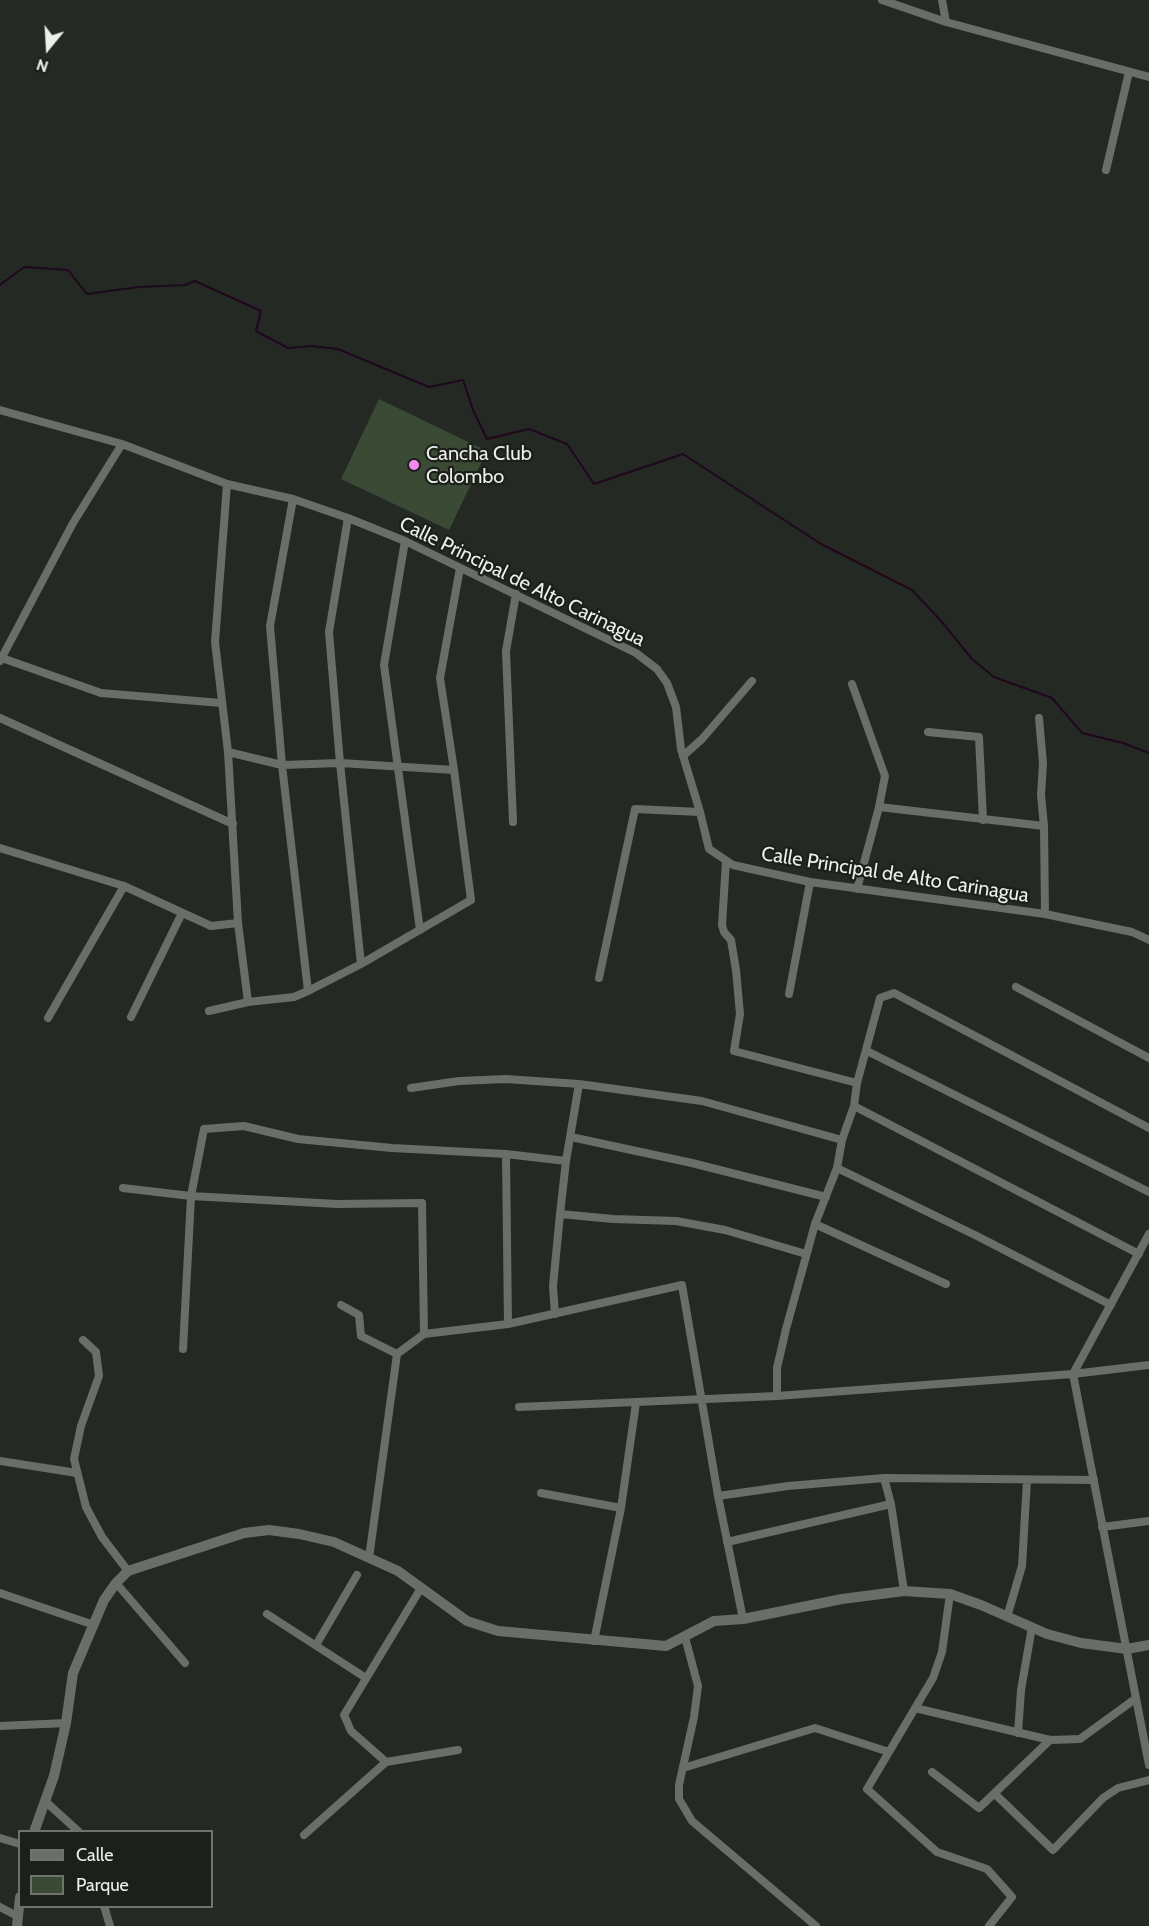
<!DOCTYPE html>
<style>
body{margin:0}
#map{position:relative;width:1149px;height:1926px;overflow:hidden;background:#252924;font-family:Cabin,sans-serif}
canvas{display:block}
.legend{position:absolute;left:18px;top:1830px;width:195px;height:78px;box-sizing:border-box;background:#1b201a;border:2px solid #6f736e;margin:0;padding:8px 10px;list-style:none;font-size:18px;color:#ecefeb}
.legend li{display:flex;align-items:center;gap:12px;height:30px}
.legend b{width:30px;border:2px solid #6f736e}
.north{position:absolute;left:18px;top:18px;width:60px;height:60px;-webkit-text-stroke:4px #1b201a;paint-order:stroke;rotate:198deg;font-size:16px;font-weight:700;line-height:24px;text-align:center;color:#ecefeb}
.north::after{content:'';display:block;margin:auto;width:21px;height:27px;background:#ecefeb;clip-path:polygon(50% 0,100% 100%,50% 72%,0 100%)}
</style>
<div id="map">
<canvas width="1149" height="1926"></canvas>
<ul class="legend">
<li><b style="height:8px;background:#696f68"></b>Calle</li>
<li><b style="height:16px;background:#3a4a35"></b>Parque</li>
</ul>
<div class="north">N</div>
</div>
<script>
const c = document.querySelector('canvas').getContext('2d');
c.lineJoin = 'round';
function paint(path, color) { c.fillStyle = color; c.fill(path, 'evenodd'); }
const shape = rows => new Path2D(rows.map(r => 'M' + r).join(''));
function strokePath(path, color, width, dash) { c.strokeStyle = color; c.lineWidth = width; c.lineCap = dash ? 'butt' : 'round'; c.setLineDash(dash || []); c.stroke(path); }
function write(font, color, halo, rows, align = 'center') {
  c.font = font + ' Cabin,sans-serif'; c.lineWidth = 4.5; c.setLineDash([]); c.textBaseline = 'middle'; c.strokeStyle = halo; c.fillStyle = color; for (const [text, x, y, turn = 0] of rows) {
    c.save(); c.translate(x, y); c.rotate((+turn || 0) * Math.PI / 180); c.textAlign = isNaN(turn) ? turn : align; if (halo) c.strokeText(text, 0, 0); c.fillText(text, 0, 0); c.restore();
  }
}
const green = shape([
 [379,399,487,451,449,530,341,479]
]);
const stream = shape([
 [0,285,24,267,68,270,87,294,139,287,185,285,195,281,261,311,256,331,288,348,312,346,338,349,429,387,463,380,473,410,487,439,529,429,567,444,594,484,683,454,821,544,912,590,942,622,972,659,994,677,1052,698,1082,733,1123,743,1149,753]
]);
const minor = shape([
 [882,0,946,22],
 [942,0,946,22,1149,77],
 [1106,170,1129,72],
 [0,410,122,444,227,484,293,499,348,518,405,541,636,653,657,669,667,683,676,707,681,749,700,812,709,849,733,865,810,882,1045,914,1132,932,1149,940],
 [227,484,215,642,228,752,238,923,248,1002],
 [293,499,270,626,282,765,308,991],
 [348,518,329,632,340,763,361,964],
 [405,541,384,665,420,930],
 [2,658,101,693,221,703],
 [0,661,73,523,122,444],
 [852,684,885,776,879,807],
 [0,718,233,824],
 [1039,718,1043,763,1041,795,1044,826],
 [928,732,979,737,983,820],
 [228,752,282,765,340,763,454,770,440,678,460,568],
 [683,756,702,739,752,681],
 [513,822,506,651,516,594],
 [0,848,124,886,211,926,238,923],
 [726,861,722,925,724,932,731,940,736,970,740,1014,734,1051,857,1083],
 [857,889,879,807,1044,826,1045,914],
 [599,978,635,809,700,812],
 [1016,987,1149,1058],
 [789,994,810,882],
 [209,1011,248,1002,294,997,308,991,361,964,471,900,454,770],
 [131,1017,182,913],
 [48,1018,124,886],
 [867,1051,1149,1192],
 [411,1088,459,1081,506,1079,579,1084,702,1101,842,1140],
 [854,1106,1139,1254],
 [571,1137,692,1163,826,1197],
 [506,1154,508,1324],
 [837,1168,975,1235,1111,1305],
 [123,1188,191,1196,337,1204,422,1203,424,1334],
 [560,1214,613,1219,676,1221,725,1230,806,1254],
 [815,1224,946,1284],
 [1149,1234,1073,1374,1149,1765],
 [341,1305,359,1315,361,1336,397,1354],
 [555,1314,553,1286,560,1214,566,1161,579,1084],
 [83,1340,96,1352,99,1376,81,1426,74,1459,86,1507,102,1537,128,1571],
 [183,1349,191,1196,204,1129,244,1126,298,1139,392,1148,506,1154,566,1161],
 [777,1396,777,1368,786,1329,815,1224,837,1168,842,1140,854,1106,857,1083,880,998,894,993,1149,1128],
 [519,1407,777,1396,1073,1374,1149,1365],
 [0,1461,77,1473],
 [884,1478,891,1504,904,1591],
 [541,1493,621,1508],
 [718,1496,788,1486,884,1478,1094,1480],
 [1102,1527,1149,1521],
 [727,1542,891,1504],
 [369,1558,397,1354,424,1334,508,1324,682,1285,718,1496,743,1619],
 [116,1583,185,1663],
 [0,1593,94,1625],
 [950,1594,942,1652,933,1678,867,1789,937,1852,987,1869,1004,1888,1012,1897,989,1926],
 [267,1614,366,1678],
 [1007,1617,1022,1566,1027,1480],
 [685,1637,698,1686,694,1717,679,1785,679,1799,692,1821,816,1926],
 [594,1641,621,1508,636,1403],
 [316,1645,357,1575],
 [915,1708,1050,1740,1080,1739,1135,1699],
 [0,1726,66,1723],
 [1018,1733,1021,1690,1032,1627],
 [386,1762,458,1750],
 [683,1768,815,1728,889,1752],
 [932,1772,979,1808,1050,1740],
 [995,1794,1053,1850,1103,1798,1118,1788,1149,1780],
 [45,1801,79,1832],
 [304,1835,386,1762,351,1731,344,1715,421,1588],
 [0,1838,20,1844],
 [104,1906,110,1926],
 [0,1907,17,1916]
]);
const tertiary = shape([
 [34,1832,54,1776,66,1723,73,1673,104,1600,116,1583,128,1571,244,1533,269,1530,299,1534,334,1542,398,1571,467,1621,498,1631,666,1646,714,1621,743,1619,842,1599,904,1591,950,1594,981,1605,1047,1634,1081,1643,1127,1649,1149,1645],
 [17,1926,20,1897]
]);
const markers = [
 [414,465,6,"#f38af2"]
];
const poiNames = [
 ["Cancha Club",426,454],
 ["Colombo",426,477]
];
const streetNames = [
 ["Calle Principal de Alto Carinagua",522,582,26],
 ["Calle Principal de Alto Carinagua",895,875,9]
];
paint(green, '#3a4a35');
strokePath(stream, '#1e081e', 2);
strokePath(minor, '#696f68', 8);
strokePath(tertiary, '#696f68', 10);
for (const [x, y, r, color] of markers) { const dot = new Path2D(); dot.arc(x, y, r, 0, 2 * Math.PI); c.fillStyle = color; c.fill(dot); strokePath(dot, '#1b201a', 2); }
write('20px', '#ecefeb', '#1b201a', poiNames, 'left');
write('20px', '#ecefeb', '#1b201a', streetNames);
</script>
